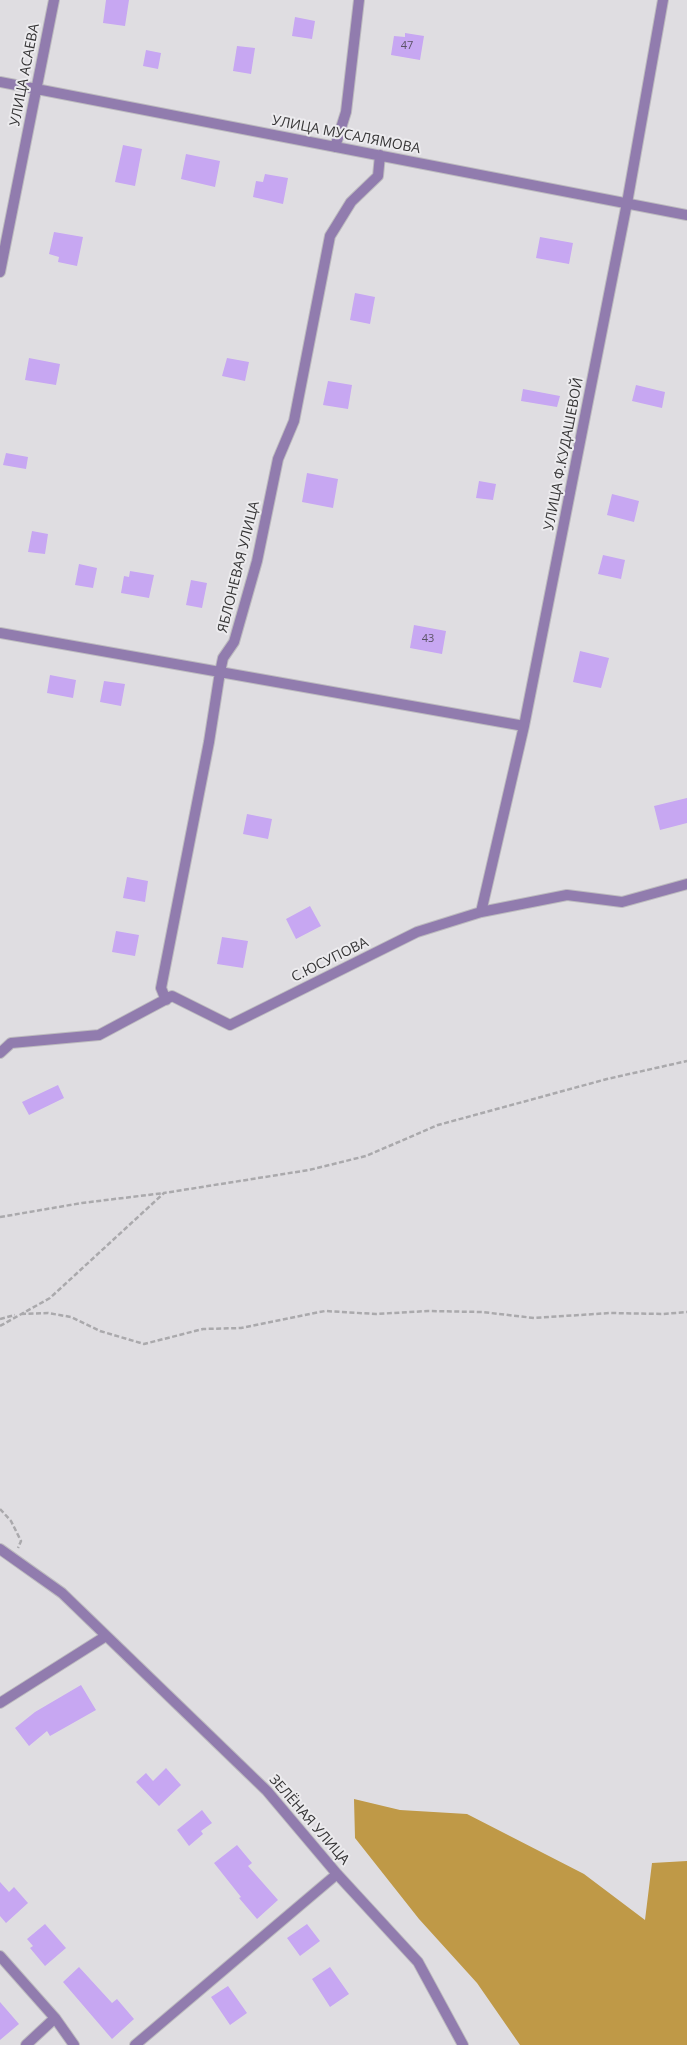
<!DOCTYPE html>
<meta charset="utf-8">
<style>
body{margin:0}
canvas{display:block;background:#dfdde1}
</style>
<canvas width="687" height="2045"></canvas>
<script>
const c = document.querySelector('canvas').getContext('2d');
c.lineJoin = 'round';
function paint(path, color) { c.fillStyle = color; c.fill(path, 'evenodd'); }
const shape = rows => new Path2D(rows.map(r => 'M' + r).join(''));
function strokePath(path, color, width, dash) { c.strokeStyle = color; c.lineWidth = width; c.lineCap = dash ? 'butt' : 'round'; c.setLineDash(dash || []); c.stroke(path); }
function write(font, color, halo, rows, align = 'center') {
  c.font = font + ' "Open Sans",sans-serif'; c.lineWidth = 4; c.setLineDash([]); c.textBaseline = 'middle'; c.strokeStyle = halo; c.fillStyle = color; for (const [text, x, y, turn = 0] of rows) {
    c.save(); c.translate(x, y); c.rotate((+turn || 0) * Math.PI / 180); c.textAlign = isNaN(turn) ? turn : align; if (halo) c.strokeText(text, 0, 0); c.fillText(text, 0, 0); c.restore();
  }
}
const forest = shape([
 [354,1799,400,1810,467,1814,584,1874,645,1920,652,1863,687,1861,687,2045,520,2045,477,1983,419,1919,355,1838]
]);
const building = shape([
 [106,0,129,0,125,26,103,23],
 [295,17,315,21,312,39,292,36],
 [405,33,424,36,420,60,391,55,394,36,405,37],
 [237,46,255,48,251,74,233,71],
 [146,50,161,53,158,69,143,66],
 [123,145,142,149,135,186,115,182],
 [186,154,220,161,215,187,181,179],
 [265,174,288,178,283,204,253,197,256,181,263,182],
 [54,232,83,237,77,266,58,262,59,257,49,254],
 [540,237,573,243,569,264,536,258],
 [355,293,375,297,370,324,350,320],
 [29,358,60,364,56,385,25,380],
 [227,358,249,362,245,381,222,376],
 [328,381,352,385,348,409,323,405],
 [636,385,665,392,662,408,632,401],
 [523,389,560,396,557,407,521,401],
 [6,453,28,457,26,469,3,465],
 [307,473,338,479,333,508,302,502],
 [479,481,496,484,493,500,476,498],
 [612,494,639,501,634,522,607,515],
 [32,531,48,534,45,554,28,552],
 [603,555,625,560,621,579,598,574],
 [79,564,97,568,93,588,75,585],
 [130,571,154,575,149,598,121,593,124,576,129,577],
 [191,580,207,583,202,608,186,605],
 [414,625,446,631,442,654,410,648],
 [580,651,609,658,601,688,573,682],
 [50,675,76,680,73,698,47,693],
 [104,681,125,684,121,706,100,702],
 [687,798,687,823,660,830,654,806],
 [247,814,272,819,268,839,243,834],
 [127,877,148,881,145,902,123,898],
 [310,906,321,926,296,939,286,919],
 [116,931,139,935,135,956,112,952],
 [222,937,248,941,243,968,217,964],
 [58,1085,64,1098,29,1115,22,1102],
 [81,1685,96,1710,50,1736,47,1731,29,1746,15,1728,35,1712],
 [166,1768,181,1785,159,1806,136,1782,146,1773,153,1781],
 [202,1810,212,1823,201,1831,203,1834,189,1846,177,1830],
 [237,1845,252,1863,248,1866,278,1900,257,1919,239,1898,241,1897,214,1863],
 [0,1882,9,1892,14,1887,28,1903,6,1923,0,1916],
 [45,1924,66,1948,45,1966,30,1948,33,1946,27,1939],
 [307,1924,320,1941,300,1956,287,1938],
 [79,1967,112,2003,117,1999,134,2019,112,2039,63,1982],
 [330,1967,349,1994,330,2007,312,1979],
 [228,1986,247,2013,230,2025,211,1997],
 [0,2002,19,2024,0,2040]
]);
const path = shape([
 [0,1217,82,1203,164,1193],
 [21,1314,48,1313,71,1317,100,1331,144,1344,203,1329,241,1328,325,1311,376,1314,428,1311,482,1312,534,1318,610,1313,663,1314,687,1312],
 [0,1319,15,1315],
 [0,1326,50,1298,164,1193,309,1170,366,1156,438,1125,607,1079,687,1061],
 [0,1509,11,1521,21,1541,18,1548]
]);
const minor = shape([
 [0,82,687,215],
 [335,147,346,112,359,0],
 [0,272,54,0],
 [0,633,524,726],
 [481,912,524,726,627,203,663,0],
 [166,1000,161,988,209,742,220,672,223,658,234,642,257,561,278,459,294,421,330,236,351,202,378,176,380,155],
 [0,1053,11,1043,99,1035,172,996,230,1025,417,932,481,912,567,895,622,902,687,884],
 [0,1549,62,1593,267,1791,337,1874,418,1962,463,2045],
 [0,1703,106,1636],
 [0,1956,55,2018,74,2045],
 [26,2045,55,2018],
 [135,2045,337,1874]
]);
const numberNames = [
 ["47",407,46],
 ["43",428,639]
];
const streetNames = [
 ["УЛИЦА АСАЕВА",25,75,-79],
 ["УЛИЦА МУСАЛЯМОВА",346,135,11],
 ["УЛИЦА Ф.КУДАШЕВОЙ",564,454,-79],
 ["ЯБЛОНЕВАЯ УЛИЦА",239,567,-76],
 ["С.ЮСУПОВА",330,960,-26],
 ["ЗЕЛЁНАЯ УЛИЦА",309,1820,49]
];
paint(forest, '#bf9947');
paint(building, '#c7a7f2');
strokePath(minor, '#bdbbbf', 12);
strokePath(path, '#aaa9ac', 2.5, [5, 2.5]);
strokePath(minor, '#917cae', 10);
write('11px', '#5a5265', null, numberNames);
write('14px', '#363536', '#ecebee', streetNames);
</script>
